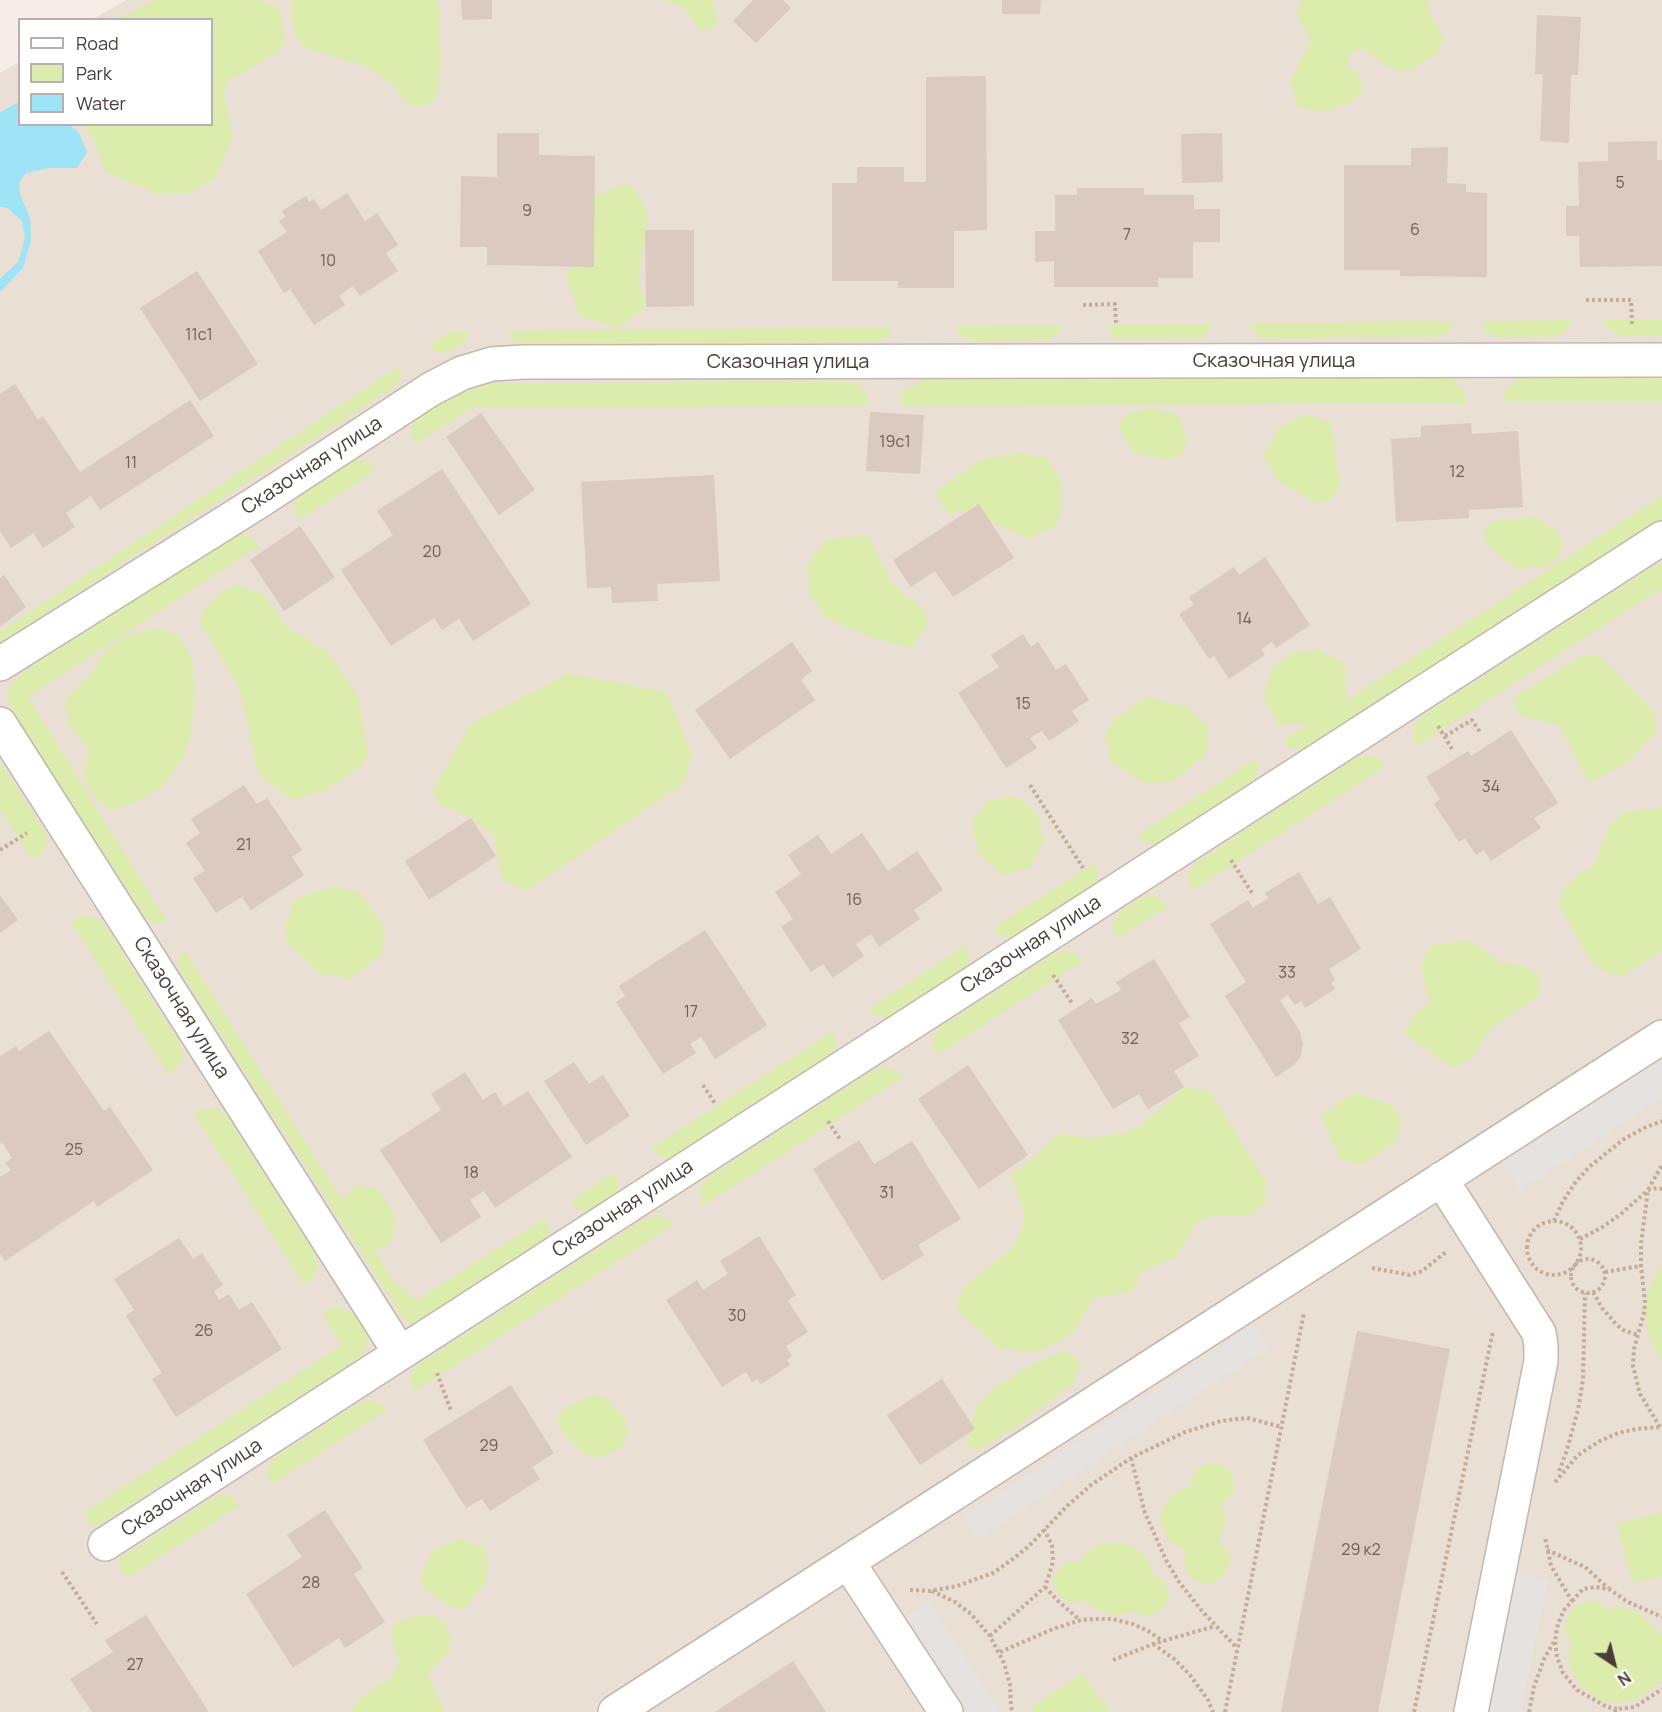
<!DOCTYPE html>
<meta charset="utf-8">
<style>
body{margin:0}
#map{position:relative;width:1662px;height:1712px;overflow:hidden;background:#f5eee7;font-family:Manrope,sans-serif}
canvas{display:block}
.legend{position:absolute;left:18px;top:18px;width:195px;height:108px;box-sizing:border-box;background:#fff;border:2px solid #b6b1ae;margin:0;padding:8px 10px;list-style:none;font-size:18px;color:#493d35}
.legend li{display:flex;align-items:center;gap:12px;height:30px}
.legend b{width:30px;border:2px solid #b6b1ae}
.north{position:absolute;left:1584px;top:1634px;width:60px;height:60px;-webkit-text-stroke:4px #fff;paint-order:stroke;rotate:145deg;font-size:16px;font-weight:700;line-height:24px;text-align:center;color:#493d35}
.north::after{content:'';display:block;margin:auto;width:21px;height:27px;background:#493d35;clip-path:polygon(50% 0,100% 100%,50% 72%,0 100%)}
</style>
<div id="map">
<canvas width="1662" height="1712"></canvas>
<ul class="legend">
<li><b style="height:8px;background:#fff"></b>Road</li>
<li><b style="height:16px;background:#dcecad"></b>Park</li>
<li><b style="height:16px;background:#9fe4f6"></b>Water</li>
</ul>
<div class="north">N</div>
</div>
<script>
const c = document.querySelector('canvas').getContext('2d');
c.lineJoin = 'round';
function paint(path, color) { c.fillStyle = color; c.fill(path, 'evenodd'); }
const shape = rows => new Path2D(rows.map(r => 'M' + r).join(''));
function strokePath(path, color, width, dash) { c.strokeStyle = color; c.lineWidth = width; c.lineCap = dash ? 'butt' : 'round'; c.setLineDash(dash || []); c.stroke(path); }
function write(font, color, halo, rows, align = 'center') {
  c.font = font + ' Manrope,sans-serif'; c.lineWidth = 4.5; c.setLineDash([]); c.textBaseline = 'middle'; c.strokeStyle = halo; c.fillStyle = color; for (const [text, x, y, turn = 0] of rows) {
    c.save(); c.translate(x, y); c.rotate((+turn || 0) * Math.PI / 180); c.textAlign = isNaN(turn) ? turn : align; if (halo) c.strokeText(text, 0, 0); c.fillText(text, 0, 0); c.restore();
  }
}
const residential = shape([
 [126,0,1662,0,1662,1712,0,1712,0,73,19,62,20,124,212,124,212,20,93,19]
]);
const green = shape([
 [155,0,261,0,281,10,285,38,278,53,228,81,224,94,233,136,215,178,189,193,157,194,103,170,96,143,83,125,212,124,212,20,117,19],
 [292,0,437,0,440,11,441,70,436,99,425,107,409,105,391,84,366,66,307,49,297,40,292,24],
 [664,0,713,0,717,16,714,30,700,30,684,7],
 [1300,0,1428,0,1429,11,1443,37,1439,52,1414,69,1400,71,1386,66,1363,48,1350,53,1347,67,1359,74,1363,88,1355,100,1325,112,1296,106,1291,79,1311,42,1298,16],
 [623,184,635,188,648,214,639,278,646,307,618,328,579,316,566,276,592,243,586,200],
 [1662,319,1662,336,1619,336,1606,326,1605,320],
 [1571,320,1568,327,1562,334,1553,337,1496,337,1488,333,1483,327,1482,321],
 [1454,321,1451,328,1446,334,1438,337,1265,339,1257,336,1249,324],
 [1213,324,1205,336,1197,339,1125,340,1116,339,1110,333,1107,325],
 [1063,325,1059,332,1051,339,1042,340,972,341,958,334,956,326],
 [892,327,891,333,882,340,874,342,521,345,514,343,507,331],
 [450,332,468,332,466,340,460,347,443,353,434,351,430,345],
 [399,366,401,373,400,382,393,388,0,643,0,632],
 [1662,375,1662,401,1503,402,1505,391,1516,381,1526,376],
 [1444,376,1455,380,1465,393,1467,403,900,406,902,394,911,386,926,380],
 [847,381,859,385,867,396,869,406,471,408,416,444,411,434,413,424,419,416,451,395,476,384],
 [1151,408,1179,415,1187,442,1182,455,1166,460,1133,452,1118,426,1125,415],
 [1304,414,1331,422,1339,477,1338,492,1327,501,1313,502,1276,479,1264,454,1279,428],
 [1021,453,1047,458,1061,482,1062,511,1057,525,1029,539,963,510,949,515,935,492,980,460],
 [356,460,368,461,376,470,300,520,294,511,295,500,303,492,344,464],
 [1662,496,1662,518,1308,747,1299,750,1289,748,1283,741,1310,723,1279,725,1264,700,1271,669,1293,653,1320,650,1344,662,1347,700],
 [1534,517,1557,531,1563,544,1559,558,1547,566,1518,569,1505,560,1487,544,1483,531,1493,521],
 [241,534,252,538,259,546,28,697,167,922,159,924,150,921,142,912,10,708,7,693,12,684,22,673,231,538],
 [868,535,892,584,925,611,928,624,912,648,870,637,825,617,809,593,808,564,825,541],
 [1662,564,1662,588,1417,746,1414,737,1414,726,1422,716,1655,565],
 [236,585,263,594,288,628,326,650,358,696,368,753,362,766,325,791,292,800,258,773,239,687,202,626,203,611,222,591],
 [151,629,166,630,179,635,192,660,195,688,191,732,183,759,164,784,141,801,109,811,88,789,84,776,88,748,69,726,66,711,67,698,87,679,102,655,123,637],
 [1599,655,1653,711,1657,730,1629,762,1589,783,1560,725,1519,716,1513,698,1580,657],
 [568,674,667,692,692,755,685,782,527,891,502,880,495,837,471,818,437,803,434,789,470,724],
 [1146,698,1188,706,1207,726,1207,754,1173,781,1146,784,1111,762,1106,735,1112,721],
 [1367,756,1378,758,1385,767,1193,890,1188,882,1189,873,1195,863,1356,758],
 [1256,759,1258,769,1256,778,1248,786,1165,840,1154,844,1145,842,1137,835],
 [0,762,46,834,47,844,42,853,32,860,0,809],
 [1018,797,1038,815,1044,843,1029,868,1003,875,978,852,972,822,989,799],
 [1662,807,1662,950,1624,976,1604,972,1589,958,1559,905,1565,886,1595,864,1609,826,1623,813],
 [1097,862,1098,871,1098,881,1091,888,1018,936,1009,938,999,934,993,928],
 [333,886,360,893,384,926,382,955,349,979,320,974,287,942,285,927,295,900],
 [1152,895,1161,899,1167,907,1118,939,1114,931,1114,921,1119,912,1141,898],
 [81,916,94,917,104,924,179,1042,183,1054,178,1067,169,1075,71,922],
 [1469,940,1501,963,1521,965,1539,975,1539,996,1492,1028,1471,1059,1453,1068,1405,1034,1414,1015,1430,1003,1421,965,1430,946],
 [966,945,969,956,969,963,963,971,894,1016,886,1017,875,1015,867,1010],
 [185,951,342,1200,355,1186,374,1187,381,1192,396,1219,392,1239,385,1247,374,1250,395,1284,417,1300,545,1218,549,1228,547,1238,541,1244,423,1321,415,1324,408,1322,401,1314,181,973,178,963,180,956],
 [1064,951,1074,953,1083,961,937,1055,933,1048,933,1038,940,1028,1053,954],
 [834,1031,836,1042,834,1052,827,1059,677,1156,668,1159,658,1155,651,1148],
 [884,1067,894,1069,902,1078,703,1206,700,1189,706,1179,874,1070],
 [1184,1087,1210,1091,1265,1181,1266,1201,1251,1215,1212,1215,1196,1223,1175,1258,1140,1273,1133,1292,1094,1298,1073,1332,1057,1343,1038,1352,1000,1349,956,1309,963,1289,1012,1248,1022,1232,1024,1211,1011,1174,1037,1156,1059,1133,1089,1138,1130,1132,1146,1121],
 [1353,1093,1392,1105,1402,1121,1396,1141,1362,1165,1341,1160,1321,1116],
 [205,1109,219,1109,227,1117,314,1252,318,1264,314,1276,305,1286,194,1114],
 [614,1173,618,1181,619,1189,612,1198,595,1210,585,1212,575,1208,571,1201],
 [655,1216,667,1218,674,1225,414,1392,411,1383,412,1372,419,1364,643,1220],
 [1662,1264,1662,1360,1652,1343,1647,1327,1646,1311,1648,1294,1654,1279],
 [333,1308,346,1309,356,1317,365,1331,368,1340,366,1351,357,1360,94,1528,83,1513,342,1345,322,1313],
 [1065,1350,1080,1363,1074,1383,1009,1432,976,1451,966,1444,977,1407,991,1391,1027,1367],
 [593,1395,606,1398,625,1419,628,1433,622,1448,595,1459,582,1453,561,1431,557,1418,566,1407],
 [369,1401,381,1404,387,1410,272,1484,267,1476,269,1466,274,1458,359,1403],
 [1211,1463,1219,1464,1227,1468,1232,1475,1234,1484,1233,1493,1228,1500,1221,1504,1225,1517,1225,1524,1219,1540,1226,1548,1230,1558,1228,1568,1223,1577,1214,1583,1203,1583,1193,1579,1186,1571,1184,1561,1186,1550,1176,1546,1167,1538,1163,1528,1161,1517,1164,1506,1170,1497,1180,1490,1191,1487,1192,1478,1196,1471,1202,1465],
 [223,1495,232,1497,240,1505,128,1578,116,1561,213,1498],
 [1662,1513,1662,1576,1632,1583,1617,1524],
 [458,1538,485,1547,488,1575,482,1588,464,1609,450,1606,426,1591,421,1577,432,1551],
 [1109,1542,1122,1543,1133,1547,1143,1554,1150,1563,1153,1575,1162,1579,1167,1587,1169,1596,1166,1605,1160,1611,1152,1615,1143,1616,1135,1612,1113,1615,1102,1612,1083,1601,1072,1603,1061,1598,1055,1589,1054,1578,1059,1568,1069,1562,1080,1562,1088,1552,1098,1545],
 [1592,1601,1599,1603,1607,1608,1622,1607,1636,1612,1649,1621,1659,1633,1662,1633,1662,1679,1660,1679,1652,1688,1643,1695,1633,1700,1621,1702,1610,1702,1598,1699,1588,1692,1580,1684,1574,1675,1570,1664,1569,1652,1571,1641,1566,1633,1565,1625,1567,1618,1571,1611,1577,1606,1584,1602],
 [422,1615,435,1616,446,1625,451,1638,448,1653,427,1674,445,1712,351,1712,351,1710,359,1699,393,1676,399,1663,392,1637,395,1622],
 [1083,1673,1110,1712,1035,1712,1032,1707]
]);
const parking = shape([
 [1662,1058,1662,1097,1520,1191,1502,1164],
 [1254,1324,1270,1347,978,1539,963,1516],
 [1515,1573,1548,1580,1521,1712,1487,1712],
 [929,1601,1001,1712,969,1712,906,1616]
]);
const water = shape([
 [19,102,20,124,70,125,79,133,87,152,77,168,50,168,26,173,19,182,20,194,30,218,31,240,23,268,0,292,0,279,18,262,25,238,22,221,8,208,0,207,0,112]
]);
const building = shape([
 [461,0,492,0,492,19,462,20],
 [753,0,783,0,791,8,756,43,733,21],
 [1002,0,1041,0,1040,14,1002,14],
 [1537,15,1581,17,1578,75,1571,75,1569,143,1540,141,1543,74,1535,74],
 [986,76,987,230,954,231,954,288,898,288,898,281,832,281,832,183,857,183,857,167,904,167,904,182,926,182,926,77],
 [497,133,539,133,539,155,595,156,594,267,487,265,487,247,460,247,461,176,497,177],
 [1222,133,1223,182,1182,183,1181,134],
 [1657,141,1657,160,1662,160,1662,266,1580,267,1579,236,1566,236,1566,206,1579,206,1578,162,1608,161,1608,142],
 [1448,147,1447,183,1466,184,1466,192,1487,193,1487,277,1400,276,1400,270,1344,270,1344,165,1411,165,1411,148],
 [1077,188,1144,188,1144,195,1194,195,1194,209,1220,209,1220,242,1193,242,1193,278,1158,278,1158,287,1054,287,1054,261,1035,262,1035,231,1055,231,1055,195,1077,195],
 [347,193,365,221,377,213,398,245,386,253,398,271,360,296,353,286,339,296,345,305,314,325,290,289,284,293,258,251,287,232,279,221,286,217,282,211,306,196,309,202,314,199,321,210],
 [645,230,694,230,694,306,646,307],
 [197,271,258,364,200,401,140,308],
 [15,384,38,420,43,416,80,472,190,400,214,436,100,510,91,496,66,513,75,527,43,548,33,533,11,548,0,531,0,394],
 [870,412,924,415,920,474,866,471],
 [481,413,535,490,499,515,446,437],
 [1471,423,1472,434,1518,431,1523,507,1469,510,1469,518,1396,522,1391,439,1421,437,1421,426],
 [442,469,531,604,473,641,459,619,442,630,434,618,391,646,341,570,393,535,377,511],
 [714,475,720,581,657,584,658,601,612,603,611,587,587,588,581,482],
 [979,504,1014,558,953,597,935,571,911,587,893,560],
 [300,526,335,577,284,611,250,560],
 [1265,557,1310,625,1276,648,1272,642,1261,649,1265,655,1229,679,1214,656,1209,659,1179,614,1194,605,1189,597,1234,567,1239,575],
 [4,575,26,607,0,627,0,578],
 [1023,634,1031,647,1038,642,1056,670,1066,664,1089,700,1072,711,1079,721,1049,741,1042,731,1030,738,1037,748,1006,768,958,693,999,667,991,655],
 [792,642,812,671,801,680,815,700,730,759,695,710],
 [1511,730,1558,803,1534,818,1541,828,1491,861,1484,850,1476,855,1465,838,1459,842,1434,804,1440,799,1426,777,1468,751,1471,756],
 [244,785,257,804,267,798,302,850,292,857,304,875,251,910,242,897,216,913,193,878,205,871,186,843,200,833,191,819],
 [471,818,496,856,429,900,405,861],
 [862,833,888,871,917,851,943,890,914,910,920,919,879,947,871,934,856,944,864,956,833,978,823,964,811,972,781,927,793,919,775,892,801,874,788,855,818,835,831,854],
 [1299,872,1318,904,1330,897,1361,949,1329,969,1335,980,1331,983,1335,989,1305,1008,1301,1001,1295,1005,1288,995,1280,1000,1300,1032,1303,1044,1301,1056,1294,1065,1276,1077,1225,996,1246,982,1210,924,1248,900,1253,908,1268,898,1265,893],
 [0,895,18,920,0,933],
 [705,930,767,1025,715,1059,701,1037,690,1044,696,1053,663,1074,616,1002,625,996,619,986],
 [1154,959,1190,1017,1179,1023,1199,1056,1174,1071,1184,1087,1148,1109,1139,1094,1113,1109,1058,1020,1092,998,1096,1004,1121,990,1116,982],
 [49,1031,104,1111,110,1107,153,1170,97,1207,94,1201,5,1261,0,1254,0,1177,11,1170,5,1163,12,1158,2,1142,0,1144,0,1056,16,1046,19,1051],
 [574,1062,589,1084,603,1075,630,1116,586,1145,544,1081],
 [968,1065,1028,1155,979,1189,918,1099],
 [465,1072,483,1100,495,1092,504,1106,528,1091,572,1157,495,1208,484,1191,470,1200,481,1217,441,1243,380,1150,441,1110,431,1094],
 [859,1140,874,1164,912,1141,961,1219,918,1245,924,1255,882,1281,813,1169],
 [759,1236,796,1295,788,1301,808,1332,786,1346,792,1356,787,1360,790,1365,761,1384,757,1379,752,1382,746,1372,722,1387,666,1300,697,1280,703,1290,728,1274,720,1261],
 [179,1238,193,1259,202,1253,223,1285,214,1291,219,1300,229,1294,239,1310,252,1302,282,1349,176,1417,152,1379,162,1373,126,1316,134,1310,114,1279],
 [1357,1331,1450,1349,1378,1712,1281,1712],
 [942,1379,975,1429,920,1465,887,1415],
 [511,1385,554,1453,532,1467,540,1479,490,1511,482,1499,466,1508,423,1440],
 [325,1510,363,1568,354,1574,385,1622,345,1648,339,1638,293,1668,246,1594,302,1557,287,1535],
 [146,1615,209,1712,92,1712,70,1679,113,1652,105,1640],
 [793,1661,826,1712,715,1712]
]);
const path = shape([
 [1586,300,1631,300,1632,324],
 [1083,305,1115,304,1116,325],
 [1438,726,1452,749],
 [1445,736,1472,720,1480,732],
 [1030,785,1083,868],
 [0,850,27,833],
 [1231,860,1252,893],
 [1053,975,1072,1003],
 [703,1085,716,1105],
 [828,1121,841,1141],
 '1527 1248a27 27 0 1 1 54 0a27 27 0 1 1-54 0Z',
 [1554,1221,1563,1201,1575,1183,1589,1167,1624,1139,1644,1128,1662,1121],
 [1580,1239,1601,1228,1621,1214,1648,1190,1657,1188,1662,1189],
 '1571 1276a17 17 0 1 1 34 0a17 17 0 1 1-34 0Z',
 [1372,1268,1410,1275,1422,1271,1446,1252],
 [1605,1272,1641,1266],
 [1593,1292,1602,1308,1616,1324,1623,1330,1638,1335],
 [437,1373,451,1411],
 [1660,1427,1640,1394,1633,1366,1634,1349,1644,1313,1645,1302,1641,1266,1641,1244,1648,1190,1662,1165],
 [1131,1458,1145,1513,1166,1560,1179,1582,1202,1611,1237,1648],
 [1559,1471,1566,1453,1578,1410,1583,1380,1585,1293],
 [1555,1482,1578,1455,1600,1441,1618,1433,1636,1429,1661,1427],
 [1547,1550,1585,1567,1608,1588],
 [62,1572,97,1624],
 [1045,1587,1059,1602,1080,1620],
 [910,1590,930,1591,957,1586,993,1573,1013,1559,1029,1546,1067,1506,1091,1485,1131,1458,1185,1432,1221,1421,1247,1418,1282,1427],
 [932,1591,955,1602,971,1614,990,1636,1004,1663,1010,1685,1011,1707,1013,1712],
 [1572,1601,1583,1589,1596,1587,1609,1589,1628,1602,1662,1617],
 [990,1636,1045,1587,1050,1572,1053,1561,1052,1545,1044,1529],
 [1555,1642,1557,1657,1563,1673,1577,1690,1607,1707,1618,1709],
 [1153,1644,1173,1658,1190,1675,1208,1700,1213,1712],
 [1000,1652,1053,1629,1081,1620,1096,1619,1112,1619,1133,1624,1148,1631,1163,1641],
 [1113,1660,1153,1644,1215,1626],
 [1225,1712,1304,1313],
 [1414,1712,1493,1331],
 [1529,1712,1534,1687,1544,1659,1555,1640,1558,1624,1564,1610,1572,1601,1551,1566,1545,1537],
 [1614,1712,1618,1709,1635,1707,1662,1689]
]);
const minor = shape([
 [0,664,258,502,431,389,462,373,492,364,523,362,1662,360],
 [0,724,400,1353],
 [1441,1179,1539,1333,1541,1346,1541,1361,1471,1712],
 [105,1544,1662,538],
 [848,1562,946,1712],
 [615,1712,1662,1037]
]);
const numberNames = [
 ["5",1620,184],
 ["9",527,212],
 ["6",1415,231],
 ["7",1127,236],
 ["10",328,262],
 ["11с1",199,336],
 ["19с1",895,443],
 ["11",131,464],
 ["12",1457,473],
 ["20",432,553],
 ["14",1244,620],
 ["15",1023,705],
 ["34",1491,788],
 ["21",244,846],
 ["16",854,901],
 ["33",1287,974],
 ["17",691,1013],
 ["32",1130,1040],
 ["25",74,1151],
 ["18",471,1174],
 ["31",887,1194],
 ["30",737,1317],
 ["26",204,1332],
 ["29",489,1447],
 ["29 к2",1361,1551],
 ["28",311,1584],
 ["27",135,1666]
];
const streetNames = [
 ["Сказочная улица",1274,361],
 ["Сказочная улица",788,362],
 ["Сказочная улица",312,466,-33],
 ["Сказочная улица",1031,945,-33],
 ["Сказочная улица",181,1008,58],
 ["Сказочная улица",623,1209,-33],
 ["Сказочная улица",192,1488,-33]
];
paint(residential, '#e9dfd5');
paint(green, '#dcecad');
paint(parking, '#e6e2e0');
paint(water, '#9fe4f6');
paint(building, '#dbcabf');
strokePath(minor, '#c4b7ac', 36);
strokePath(path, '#c4ac99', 4, [3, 3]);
strokePath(minor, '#fff', 33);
write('16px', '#6e6058', null, numberNames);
write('20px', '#493d35', '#fff', streetNames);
</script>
